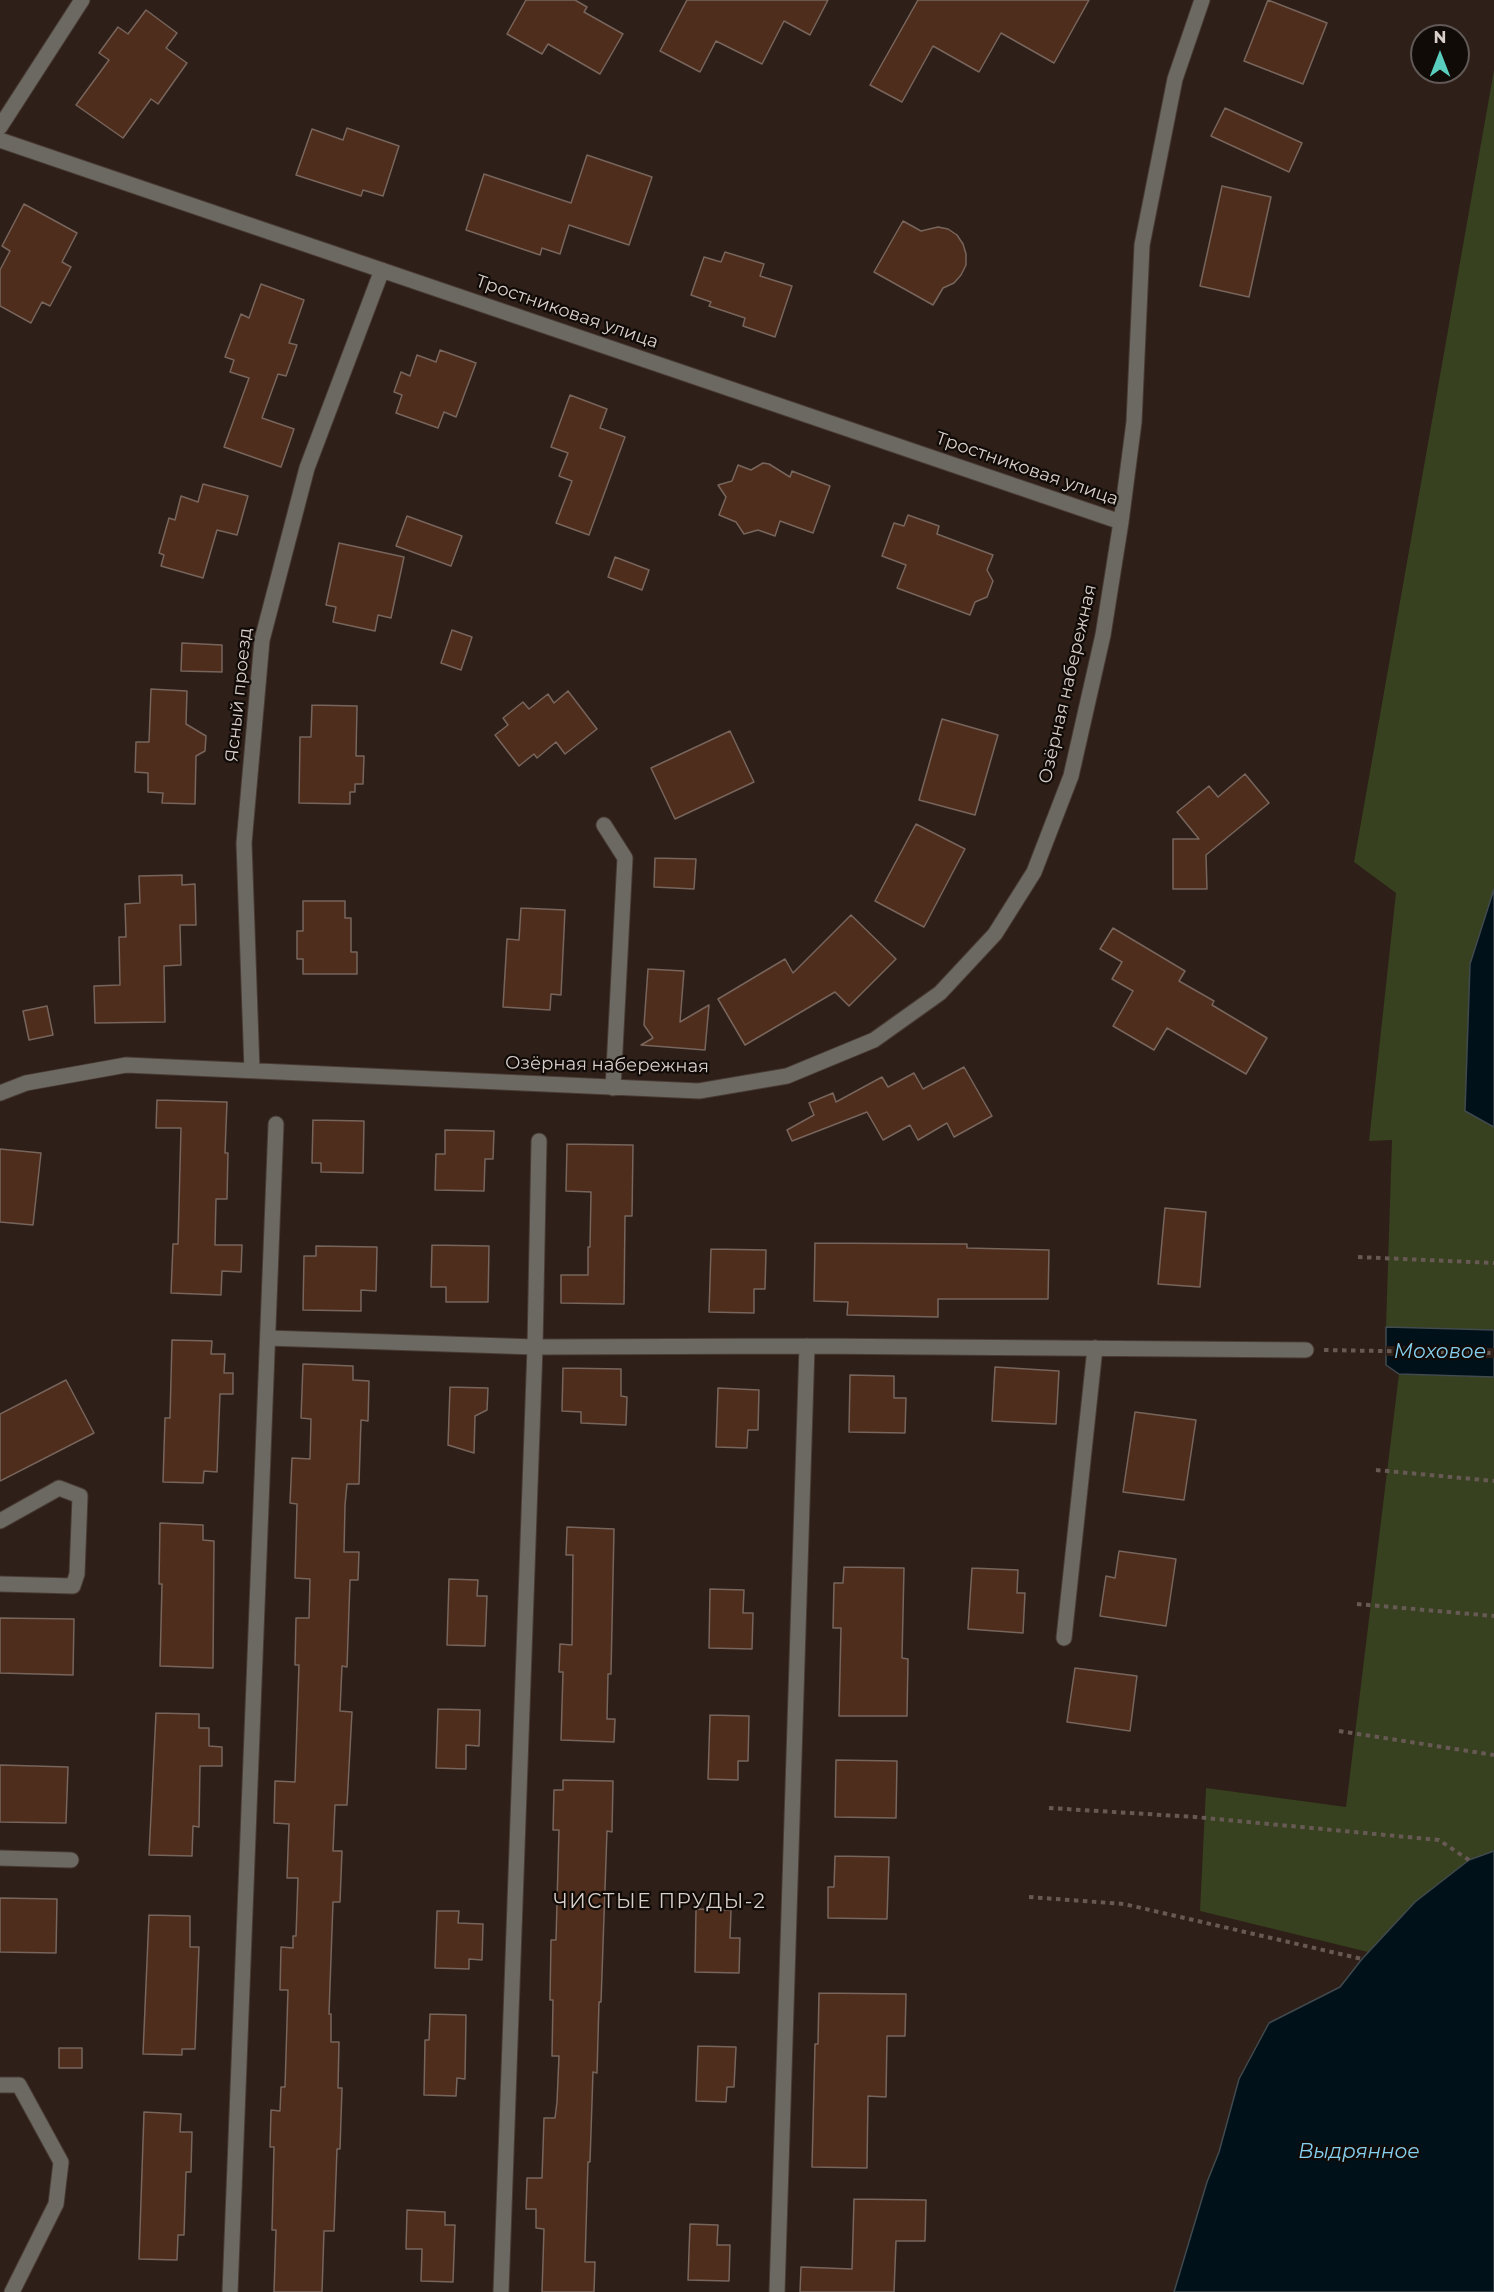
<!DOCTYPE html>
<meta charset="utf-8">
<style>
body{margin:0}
#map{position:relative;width:1494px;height:2292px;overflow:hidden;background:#2e1f18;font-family:Montserrat,sans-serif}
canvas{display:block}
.north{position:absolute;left:1410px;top:24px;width:60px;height:60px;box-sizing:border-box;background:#110b08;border:2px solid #615956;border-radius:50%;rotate:0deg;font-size:16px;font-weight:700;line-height:24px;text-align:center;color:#d9cfca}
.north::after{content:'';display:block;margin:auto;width:21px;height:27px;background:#59cebe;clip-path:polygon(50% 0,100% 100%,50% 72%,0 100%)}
</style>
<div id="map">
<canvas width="1494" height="2292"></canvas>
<div class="north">N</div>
</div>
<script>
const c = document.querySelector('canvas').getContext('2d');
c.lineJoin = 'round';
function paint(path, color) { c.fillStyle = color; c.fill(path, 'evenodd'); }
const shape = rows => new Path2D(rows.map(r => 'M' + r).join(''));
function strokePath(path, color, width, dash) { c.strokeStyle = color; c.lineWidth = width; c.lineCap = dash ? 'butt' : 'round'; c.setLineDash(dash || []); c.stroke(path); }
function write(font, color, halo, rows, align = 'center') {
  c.font = font + ' Montserrat,sans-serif'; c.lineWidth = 4.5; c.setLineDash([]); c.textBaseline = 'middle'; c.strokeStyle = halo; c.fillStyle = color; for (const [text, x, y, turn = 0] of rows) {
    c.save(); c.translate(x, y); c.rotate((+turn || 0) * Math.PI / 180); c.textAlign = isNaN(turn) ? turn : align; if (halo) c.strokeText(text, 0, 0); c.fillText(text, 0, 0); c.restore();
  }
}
const green = shape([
 [1494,70,1494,889,1470,964,1465,1111,1494,1127,1494,1330,1386,1327,1392,1140,1369,1141,1396,893,1354,862],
 [1399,1374,1494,1377,1494,1851,1469,1860,1415,1902,1368,1952,1200,1911,1206,1788,1346,1807]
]);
const water = shape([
 [1494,889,1494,1127,1465,1111,1470,964,1494,889],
 [1386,1327,1494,1330,1494,1377,1399,1374,1386,1365,1386,1327],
 [1494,1851,1494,2292,1174,2292,1207,2182,1219,2152,1239,2079,1269,2023,1340,1987,1362,1959,1415,1902,1469,1860,1494,1851]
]);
const pier = shape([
 [1386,1346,1494,1348,1494,1358,1386,1356]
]);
const building = shape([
 [526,0,575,0,587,7,584,12,623,34,600,74,548,44,542,54,507,34,526,0],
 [687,0,828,0,810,35,784,21,762,64,716,41,700,72,660,51,687,0],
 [918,0,1089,0,1054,63,1001,33,979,72,933,46,902,102,870,85,918,0],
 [1268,0,1327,23,1303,84,1244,61,1268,0],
 [146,10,177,33,166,48,187,63,158,104,151,99,123,138,76,105,109,60,99,53,118,27,128,34,146,10],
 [1225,108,1302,143,1289,172,1211,136,1225,108],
 [347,128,399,146,383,196,363,190,361,196,296,175,312,129,343,140,347,128],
 [587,155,652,177,629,245,569,225,560,254,542,248,540,255,466,230,484,174,571,203,587,155],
 [1222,186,1271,197,1249,297,1200,286,1222,186],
 [24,204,77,233,62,262,71,267,50,306,42,302,31,323,0,306,0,270,10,251,2,246,24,204],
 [903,221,921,231,938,227,948,229,957,235,963,244,966,254,966,265,961,275,954,283,943,288,933,305,874,272,903,221],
 [725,252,764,264,760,276,792,286,775,337,743,326,745,318,709,306,711,302,691,295,704,257,721,262,725,252],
 [261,284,304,300,289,343,297,345,286,376,278,374,262,418,294,429,281,467,224,447,249,378,230,372,234,360,225,357,241,314,249,318,261,284],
 [440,350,476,363,456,417,444,412,438,428,396,413,402,395,394,392,401,372,410,376,417,355,436,362,440,350],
 [570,395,607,409,600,428,625,437,589,535,556,523,572,481,559,476,568,453,551,447,570,395],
 [763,463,769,464,790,477,792,471,830,486,813,533,780,521,775,536,758,530,744,534,736,522,719,515,726,497,718,485,732,481,738,465,751,470,763,463],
 [203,484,248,496,237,535,217,530,203,578,161,566,164,555,159,553,169,518,175,520,181,496,198,502,203,484],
 [908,515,939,526,937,534,993,555,987,570,993,581,987,597,975,602,970,615,897,588,906,565,882,556,894,523,904,526,908,515],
 [407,516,462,536,451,566,396,546,407,516],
 [339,543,404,557,391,618,378,615,375,631,333,622,336,607,326,605,339,543],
 [615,557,649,570,642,590,608,577,615,557],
 [452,630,472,637,461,670,441,663,452,630],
 [182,643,222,645,222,672,181,671,182,643],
 [151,689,187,691,186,724,206,736,205,751,196,756,195,804,162,803,163,793,148,792,148,773,135,772,136,742,149,742,151,689],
 [568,691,597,729,565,754,556,742,537,758,534,754,519,766,495,735,508,725,503,718,523,702,529,709,548,694,554,703,568,691],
 [312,705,357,706,356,756,364,756,363,784,355,784,355,792,350,792,350,804,299,803,300,737,311,737,312,705],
 [942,719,998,735,975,815,919,800,942,719],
 [730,731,754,782,675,819,651,768,730,731],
 [1245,774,1269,803,1206,855,1207,889,1173,889,1173,839,1199,839,1177,812,1209,786,1218,797,1245,774],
 [916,824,965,849,924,927,875,901,916,824],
 [655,858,696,859,694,889,654,887,655,858],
 [182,875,182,885,195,884,196,925,180,925,181,965,164,966,165,1022,95,1023,94,986,120,985,119,937,126,937,125,904,140,903,139,876,182,875],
 [303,901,345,901,345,918,351,918,351,952,357,952,357,974,303,974,303,959,297,959,297,931,303,931,303,901],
 [521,908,565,910,561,995,551,994,550,1010,503,1007,507,939,519,940,521,908],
 [851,915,896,959,849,1006,835,992,745,1045,718,999,785,959,793,973,851,915],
 [1113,928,1185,971,1179,981,1214,1001,1212,1005,1267,1038,1246,1074,1167,1028,1154,1050,1113,1026,1133,991,1112,979,1122,962,1100,949,1113,928],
 [648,969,684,971,680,1022,709,1005,705,1050,641,1045,653,1038,644,1025,648,969],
 [47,1006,53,1035,29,1040,23,1011,47,1006],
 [964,1067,992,1116,954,1137,947,1123,918,1140,910,1125,883,1140,867,1112,792,1141,787,1130,814,1115,809,1103,833,1093,836,1102,882,1077,888,1087,914,1073,923,1089,964,1067],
 [157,1100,227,1102,225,1153,228,1153,227,1199,216,1199,215,1245,242,1245,241,1272,222,1271,221,1295,171,1293,173,1244,178,1244,181,1128,156,1128,157,1100],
 [313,1120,364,1121,363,1173,321,1172,321,1163,312,1163,313,1120],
 [445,1130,494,1131,493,1159,485,1159,484,1191,435,1190,436,1154,445,1154,445,1130],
 [567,1144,633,1145,632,1216,625,1216,624,1304,561,1303,561,1275,588,1275,588,1247,590,1247,591,1192,566,1191,567,1144],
 [0,1149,41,1153,33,1225,0,1222,0,1149],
 [1165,1208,1206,1212,1200,1287,1158,1284,1165,1208],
 [815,1243,967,1244,967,1248,1049,1250,1048,1299,938,1299,938,1317,847,1315,848,1302,814,1301,815,1243],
 [432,1245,489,1246,488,1302,446,1302,446,1287,431,1287,432,1245],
 [316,1246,377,1247,376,1291,361,1290,361,1311,303,1310,304,1256,316,1256,316,1246],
 [711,1249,766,1250,765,1289,754,1289,754,1313,709,1312,711,1249],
 [172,1340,212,1341,211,1354,225,1354,224,1373,233,1373,233,1394,220,1394,217,1472,204,1471,203,1483,163,1482,165,1418,170,1418,172,1340],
 [303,1364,353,1366,353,1380,369,1381,368,1421,361,1420,359,1484,347,1484,345,1505,344,1552,359,1552,358,1580,350,1580,347,1667,342,1666,340,1711,352,1712,347,1805,335,1805,333,1851,342,1851,340,1902,333,1902,329,2014,331,2014,331,2042,339,2042,338,2088,342,2088,340,2149,337,2149,334,2231,324,2231,322,2292,274,2292,276,2230,272,2230,274,2147,270,2147,271,2110,280,2111,281,2087,285,2087,288,1990,280,1990,281,1947,293,1948,293,1936,296,1936,298,1878,287,1878,289,1824,274,1823,275,1781,295,1782,299,1665,295,1665,296,1618,309,1618,310,1579,295,1578,297,1504,290,1503,292,1458,310,1459,311,1419,301,1418,303,1364],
 [995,1367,1059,1371,1056,1424,992,1421,995,1367],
 [563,1368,621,1369,621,1396,627,1397,626,1425,581,1423,581,1412,562,1411,563,1368],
 [850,1375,894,1376,894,1398,906,1398,905,1433,849,1432,850,1375],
 [66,1380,94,1433,0,1481,0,1414,66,1380],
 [450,1387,488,1388,487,1410,475,1416,474,1453,448,1445,450,1387],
 [718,1388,759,1390,758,1430,748,1430,747,1448,716,1447,718,1388],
 [1135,1412,1196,1420,1184,1500,1123,1492,1135,1412],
 [160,1523,203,1525,203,1540,214,1541,213,1668,160,1666,162,1584,159,1584,160,1523],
 [567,1527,614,1529,611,1674,608,1674,607,1719,615,1719,614,1742,561,1740,563,1672,559,1672,560,1644,572,1645,573,1555,566,1555,567,1527],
 [1119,1551,1176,1559,1166,1626,1100,1616,1106,1576,1115,1578,1119,1551],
 [844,1567,904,1568,902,1658,908,1659,907,1716,839,1716,841,1628,833,1628,834,1583,843,1583,844,1567],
 [972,1568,1018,1570,1017,1593,1025,1593,1023,1633,968,1629,972,1568],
 [449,1579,478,1580,477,1596,487,1596,485,1646,447,1645,449,1579],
 [710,1589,744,1590,743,1613,753,1613,752,1649,709,1648,710,1589],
 [0,1618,74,1619,73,1675,0,1673,0,1618],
 [1075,1668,1137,1676,1130,1731,1067,1722,1075,1668],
 [438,1709,480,1710,479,1746,466,1745,466,1769,436,1768,438,1709],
 [156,1713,199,1714,199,1728,209,1728,209,1746,222,1747,222,1766,200,1766,199,1827,193,1826,192,1856,149,1855,156,1713],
 [710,1715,749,1716,748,1761,738,1761,738,1780,708,1779,710,1715],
 [836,1760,897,1761,896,1818,835,1817,836,1760],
 [0,1765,68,1767,66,1823,0,1822,0,1765],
 [563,1780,613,1781,612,1832,607,1831,601,2002,599,2002,597,2073,593,2072,590,2162,588,2162,585,2262,595,2262,594,2292,542,2292,544,2229,536,2228,536,2209,526,2209,527,2178,542,2178,544,2118,555,2118,557,2102,559,2056,552,2056,553,2000,550,2000,551,1940,556,1940,559,1830,553,1830,554,1790,563,1790,563,1780],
 [835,1856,889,1857,887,1919,828,1918,828,1887,834,1887,835,1856],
 [0,1898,57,1899,56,1953,0,1952,0,1898],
 [696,1909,731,1910,730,1938,740,1938,739,1973,695,1972,696,1909],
 [437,1911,459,1911,458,1923,483,1924,482,1960,469,1959,469,1969,435,1968,437,1911],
 [149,1915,190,1916,190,1947,199,1947,195,2049,182,2049,182,2055,143,2054,149,1915],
 [819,1993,906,1994,905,2036,887,2036,886,2097,868,2096,867,2168,812,2167,815,2044,818,2044,819,1993],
 [430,2014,466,2015,465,2079,457,2078,456,2096,424,2095,425,2040,429,2040,430,2014],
 [698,2046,736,2047,734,2087,727,2087,726,2102,696,2101,698,2046],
 [59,2048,82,2048,82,2068,59,2068,59,2048],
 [144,2112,181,2114,180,2132,192,2132,191,2172,186,2172,184,2235,178,2235,177,2260,139,2259,144,2112],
 [854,2199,926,2200,925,2241,896,2241,894,2292,800,2292,801,2267,852,2269,854,2199],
 [407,2210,445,2212,445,2225,455,2225,453,2282,421,2281,422,2249,406,2249,407,2210],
 [690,2224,718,2225,717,2245,730,2245,729,2281,688,2280,690,2224]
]);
const path = shape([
 [1358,1257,1494,1263],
 [1324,1350,1494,1353],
 [1376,1470,1494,1481],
 [1357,1604,1494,1616],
 [1339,1731,1494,1755],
 [1049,1808,1195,1817,1439,1840,1469,1860],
 [1029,1897,1124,1904,1362,1959]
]);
const minor = shape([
 [0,127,82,0],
 [0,140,1121,522],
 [604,825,625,858,613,1088],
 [252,1070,244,843,262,640,307,468,382,270],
 [0,1093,26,1083,126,1065,699,1091,787,1076,874,1040,940,993,995,934,1034,872,1071,776,1103,635,1121,522,1134,422,1142,245,1175,79,1202,0],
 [268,1338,535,1347,807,1346,1306,1350],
 [0,1521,59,1488,80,1496,77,1574,73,1586,0,1584],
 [1064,1638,1095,1348],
 [0,1858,71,1860],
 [0,2085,19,2085,61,2162,56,2204,12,2292],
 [230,2292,276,1124],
 [501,2292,535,1347,539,1141],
 [777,2292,807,1346]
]);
const streetNames = [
 ["Тростниковая улица",567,312,19],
 ["Тростниковая улица",1027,469,19],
 ["Озёрная набережная",1068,684,-77],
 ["Ясный проезд",239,695,-84],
 ["Озёрная набережная",607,1065,1]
];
const waterNames = [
 ["Моховое",1440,1352],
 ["Выдрянное",1359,2152]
];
const neighbourhoodNames = [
 ["ЧИСТЫЕ ПРУДЫ-2",660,1902]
];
paint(green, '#37401f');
paint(water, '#001119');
strokePath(water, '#414a4e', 1.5);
paint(pier, '#2e1f18');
paint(building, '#4f2d1d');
strokePath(building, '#77655c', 1.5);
strokePath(minor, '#493b34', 17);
strokePath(path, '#675953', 4, [4.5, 4.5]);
strokePath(minor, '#6b6962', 15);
write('18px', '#d9cfca', '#110b08', streetNames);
write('italic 20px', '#85cfef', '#110b08', waterNames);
c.letterSpacing = '1.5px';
write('20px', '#d9cfca', '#110b08', neighbourhoodNames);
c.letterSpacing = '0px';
</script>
